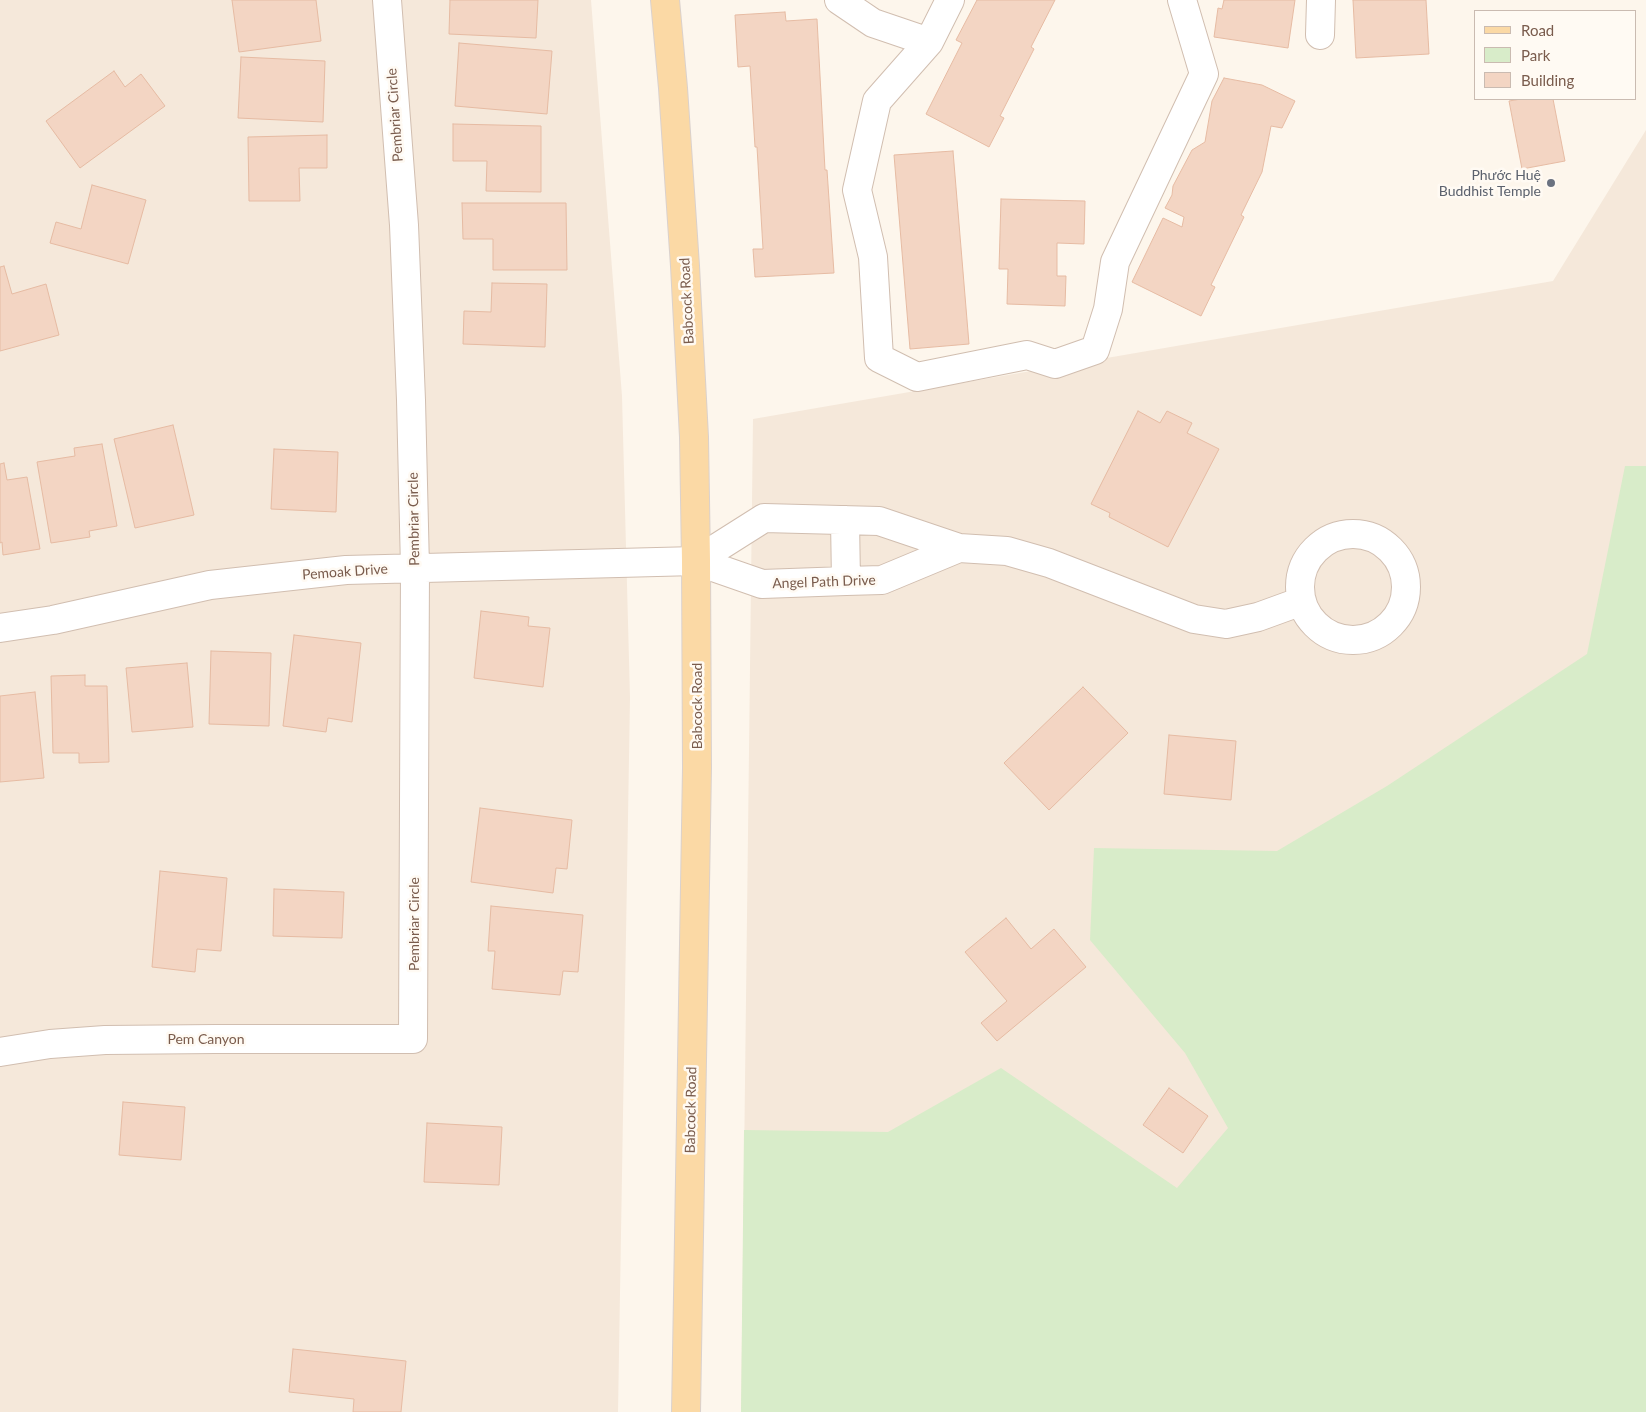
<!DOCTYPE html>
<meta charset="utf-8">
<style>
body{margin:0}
#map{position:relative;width:1646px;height:1412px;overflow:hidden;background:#fdf6ec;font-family:Lato,sans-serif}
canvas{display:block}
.legend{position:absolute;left:1474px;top:10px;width:162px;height:90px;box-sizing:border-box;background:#fffaf3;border:1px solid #cabbb1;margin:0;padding:6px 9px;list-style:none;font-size:15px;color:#7a5c4d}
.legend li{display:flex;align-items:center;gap:10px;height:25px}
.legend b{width:25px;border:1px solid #cabbb1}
</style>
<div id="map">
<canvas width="1646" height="1412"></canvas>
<ul class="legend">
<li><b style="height:6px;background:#fbd9a5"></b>Road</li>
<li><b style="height:14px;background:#d8ecc9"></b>Park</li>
<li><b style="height:14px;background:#f3d5c3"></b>Building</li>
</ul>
</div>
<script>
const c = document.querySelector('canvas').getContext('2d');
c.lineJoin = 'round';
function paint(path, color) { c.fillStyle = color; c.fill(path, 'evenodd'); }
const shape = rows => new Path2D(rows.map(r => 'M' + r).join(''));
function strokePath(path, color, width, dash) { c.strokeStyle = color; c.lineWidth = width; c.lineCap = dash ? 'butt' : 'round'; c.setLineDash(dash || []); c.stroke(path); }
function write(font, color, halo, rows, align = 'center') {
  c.font = font + ' Lato,sans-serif'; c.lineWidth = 5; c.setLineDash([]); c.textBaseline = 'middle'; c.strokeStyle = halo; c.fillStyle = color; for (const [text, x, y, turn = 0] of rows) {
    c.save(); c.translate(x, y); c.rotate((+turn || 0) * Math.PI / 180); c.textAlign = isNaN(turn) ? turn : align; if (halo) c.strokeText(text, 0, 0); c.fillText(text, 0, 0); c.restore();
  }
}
const residential = shape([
 [0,0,591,0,622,396,630,698,618,1412,0,1412],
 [1646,130,1646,1412,741,1412,753,419,1553,281]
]);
const green = shape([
 [1625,466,1646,466,1646,1412,741,1412,744,1130,888,1132,1001,1068,1177,1188,1228,1128,1185,1053,1090,940,1094,848,1277,851,1387,786,1587,654]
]);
const building = shape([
 [232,0,316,0,321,41,239,52,232,0],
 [450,0,538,0,536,38,449,34,450,0],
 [977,0,1055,0,1031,47,1034,49,1000,116,1004,118,989,147,926,114,962,43,956,40,977,0],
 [1224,0,1295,0,1288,48,1214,37,1218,8,1222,9,1224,0],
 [1353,0,1426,0,1429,54,1356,58,1353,0],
 [785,12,786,21,817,19,825,170,827,170,834,273,755,277,753,249,763,249,757,147,755,147,750,66,738,67,735,15,785,12],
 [459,43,552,51,547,114,455,106,459,43],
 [241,57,325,61,323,122,238,118,241,57],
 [114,71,125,87,141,74,165,106,80,168,46,121,114,71],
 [1224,78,1262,85,1295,101,1282,128,1271,126,1262,172,1241,215,1244,217,1211,285,1215,287,1201,316,1132,282,1163,218,1182,227,1184,217,1165,208,1172,195,1173,186,1192,150,1205,142,1212,101,1224,78],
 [1521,99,1553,99,1565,161,1522,169,1509,101,1521,99],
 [453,124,541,126,541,192,486,191,487,161,453,161,453,124],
 [327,135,327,168,299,168,300,201,249,201,248,137,327,135],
 [953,151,969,344,910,349,894,155,953,151],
 [92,185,146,200,128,264,50,243,56,222,81,229,92,185],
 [1001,199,1085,201,1084,244,1057,243,1057,276,1066,276,1065,306,1007,304,1008,269,999,269,1001,199],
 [462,203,566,203,567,270,493,270,493,239,463,239,462,203],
 [4,266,12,294,46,284,59,335,0,351,0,267,4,266],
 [492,283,547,284,545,347,463,344,464,311,491,312,492,283],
 [1138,411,1160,423,1167,411,1192,423,1187,433,1219,449,1168,547,1109,517,1110,513,1091,504,1138,411],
 [173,425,194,515,135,528,114,439,173,425],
 [102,444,117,526,89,531,90,537,51,543,37,462,75,456,74,448,102,444],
 [274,449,338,452,336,512,271,509,274,449],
 [4,463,7,480,27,477,40,549,3,555,2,542,0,543,0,464,4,463],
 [481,611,529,617,528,626,550,628,543,687,474,678,481,611],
 [294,635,361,643,352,722,328,718,326,732,283,726,294,635],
 [211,651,271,653,269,726,209,724,211,651],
 [187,663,193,727,132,732,126,668,187,663],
 [85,675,85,686,107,686,109,762,79,763,79,753,53,753,51,676,85,675],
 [1083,687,1128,733,1049,810,1004,763,1083,687],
 [35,692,44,778,0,782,0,696,35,692],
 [1169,735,1236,741,1231,800,1164,794,1169,735],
 [480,808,572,820,567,869,556,868,553,893,471,882,480,808],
 [160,871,227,878,221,951,197,949,195,972,152,967,160,871],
 [274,889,344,892,342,938,273,936,274,889],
 [491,906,583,915,578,972,563,971,560,995,492,989,495,951,488,951,491,906],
 [1006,918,1031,949,1054,929,1086,967,997,1041,981,1023,1007,1001,965,952,1006,918],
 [1169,1088,1208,1116,1183,1153,1143,1125,1169,1088],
 [123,1102,185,1107,181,1160,119,1155,123,1102],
 [427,1123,502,1127,499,1185,424,1182,427,1123],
 [293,1349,406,1361,401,1412,353,1412,354,1399,289,1392,293,1349]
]);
const minor = shape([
 [839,0,873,23,929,42,877,101,857,190,873,257,879,358,917,377,1027,355,1055,364,1095,350,1108,309,1115,262,1204,74,1182,0],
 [1320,35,1321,0],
 [929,42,950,0],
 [845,520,846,581],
 '1300 587a53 53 0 1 1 106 0a53 53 0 1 1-106 0Z',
 [696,561,764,518,879,521,959,548,1007,551,1049,563,1194,619,1226,624,1258,617,1302,601],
 [0,628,53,620,210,585,346,570,696,561,762,584,846,581,882,580,959,548],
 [0,1052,50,1044,105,1040,215,1039,413,1039,415,568,411,400,404,225,387,0]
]);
const major = shape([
 [665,0,673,88,685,266,694,437,696,561,697,768,686,1412]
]);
const markers = [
 [1551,183,5,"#6b7280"]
];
const streetNames = [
 ["Pembriar Circle",395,115,-94],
 ["Babcock Road",687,301,-93],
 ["Pembriar Circle",414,519,-91],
 ["Pemoak Drive",345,572,-4],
 ["Angel Path Drive",824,582,-2],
 ["Babcock Road",697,706,-90],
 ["Pembriar Circle",414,924,-90],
 ["Pem Canyon",206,1039],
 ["Babcock Road",691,1110,-89]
];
const worshipNames = [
 ["Phước Huệ",1541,175],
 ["Buddhist Temple",1541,191]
];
paint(residential, '#f5e8da');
paint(green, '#d8ecc9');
paint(building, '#f3d5c3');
strokePath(building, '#e6bba3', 1);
strokePath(minor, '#d1beb0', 30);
strokePath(major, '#dad1cd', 30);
strokePath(minor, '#fff', 28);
strokePath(major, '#fbd9a5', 28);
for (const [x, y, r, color] of markers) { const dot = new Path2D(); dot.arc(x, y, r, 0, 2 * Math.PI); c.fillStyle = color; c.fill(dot); strokePath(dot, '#fffaf3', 2); }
write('14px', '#7a5c4d', '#fffaf3', streetNames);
write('14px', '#5b616d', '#fffaf3', worshipNames, 'right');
</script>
